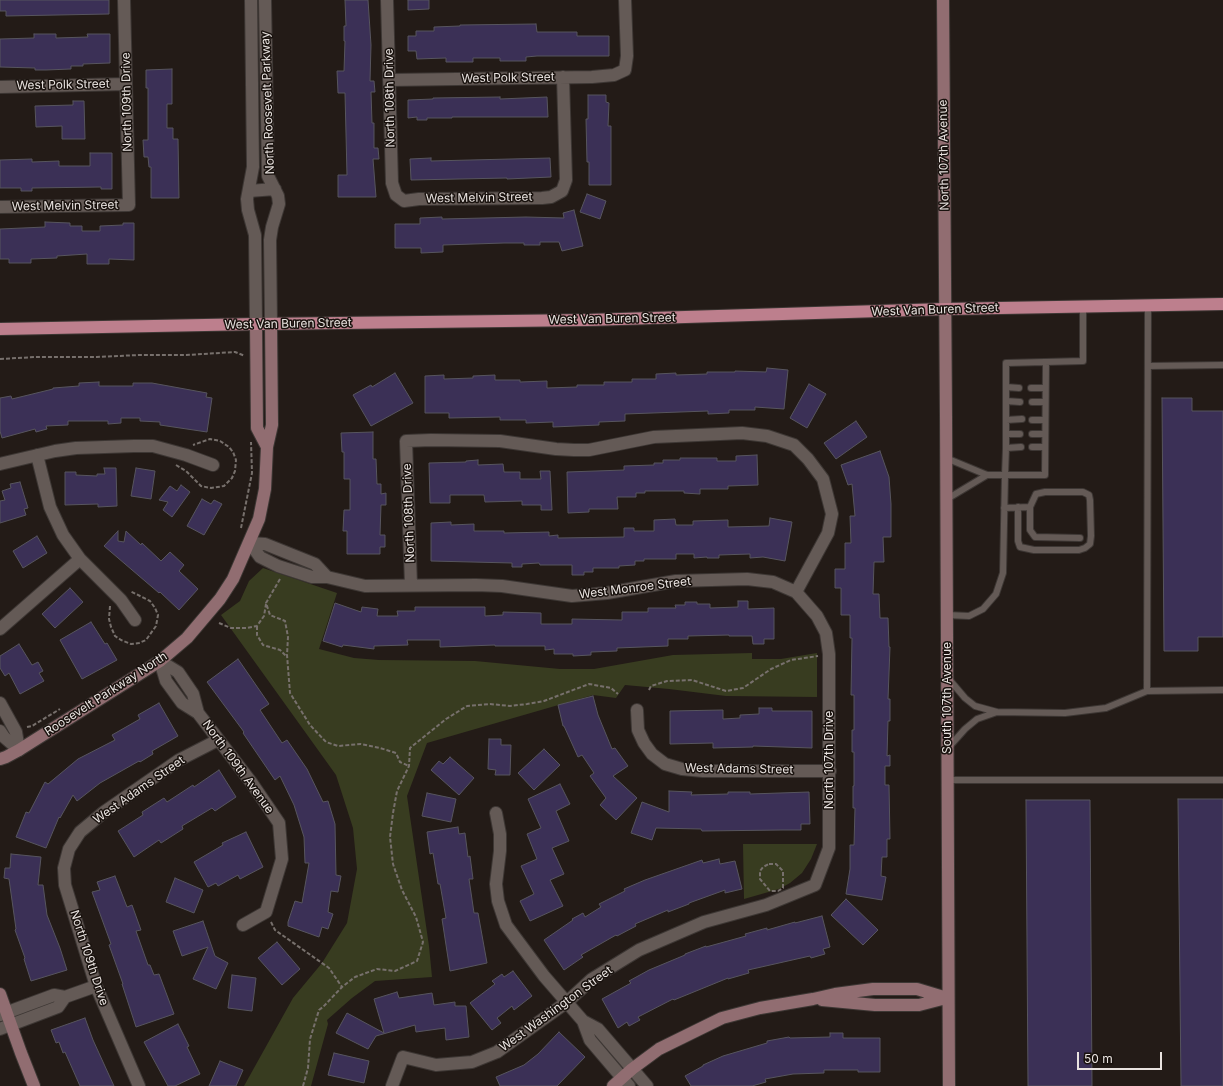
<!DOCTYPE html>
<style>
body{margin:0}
#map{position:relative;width:1223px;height:1086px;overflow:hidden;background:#231b17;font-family:Inter,sans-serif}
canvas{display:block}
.scale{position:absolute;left:1077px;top:1052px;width:85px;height:18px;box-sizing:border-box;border:2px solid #e9e3e0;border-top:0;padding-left:5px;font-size:12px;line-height:14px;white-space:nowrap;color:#e9e3e0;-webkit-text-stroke:3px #19120e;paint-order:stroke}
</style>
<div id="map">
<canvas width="1223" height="1086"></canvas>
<div class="scale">50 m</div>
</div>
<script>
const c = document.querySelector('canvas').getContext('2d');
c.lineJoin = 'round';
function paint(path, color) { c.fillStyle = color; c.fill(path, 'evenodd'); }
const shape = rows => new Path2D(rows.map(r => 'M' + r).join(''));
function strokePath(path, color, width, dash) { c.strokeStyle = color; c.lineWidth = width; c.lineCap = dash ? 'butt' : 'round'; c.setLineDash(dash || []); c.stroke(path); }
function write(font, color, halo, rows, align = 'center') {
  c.font = font + ' Inter,sans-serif'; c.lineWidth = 3; c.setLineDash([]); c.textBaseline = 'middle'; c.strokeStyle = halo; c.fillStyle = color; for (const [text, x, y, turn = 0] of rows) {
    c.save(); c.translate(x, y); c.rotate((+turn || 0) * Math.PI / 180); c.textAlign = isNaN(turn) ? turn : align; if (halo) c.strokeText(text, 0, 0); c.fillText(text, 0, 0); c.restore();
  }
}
const green = shape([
 [263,568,337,593,319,649,354,658,379,660,475,661,560,669,594,669,673,655,752,653,752,659,781,659,817,653,817,697,726,696,669,689,625,685,616,698,593,695,427,743,407,796,429,946,432,977,375,981,352,998,327,1020,328,1024,311,1086,244,1086,293,998,322,963,347,923,357,869,353,828,336,775,221,615,240,601,249,581],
 [743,844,817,844,811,859,802,873,790,883,779,889,744,899]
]);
const building = shape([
 [0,0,109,0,109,14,6,16,6,11,0,11,0,0],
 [345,0,368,0,371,45,370,81,374,81,375,92,371,92,372,123,374,123,374,148,378,148,379,159,373,159,376,197,338,197,338,175,347,175,345,93,338,93,337,71,344,71,345,41,344,41,344,26,346,26,345,0],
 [408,0,429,0,429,9,408,10,408,0],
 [536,24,537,32,577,32,577,36,609,36,609,56,537,56,526,57,526,61,500,61,500,58,473,58,473,62,446,62,446,58,417,59,416,51,408,51,408,36,416,36,416,31,434,31,434,27,460,26,460,25,536,24],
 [34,34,56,34,56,38,88,37,87,34,110,34,110,63,83,64,83,66,71,66,71,69,46,70,35,70,35,68,0,67,0,39,34,38,34,34],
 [172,69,172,104,167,104,167,128,173,128,173,139,178,139,179,198,151,198,151,167,149,167,148,157,144,157,143,140,148,140,148,88,146,88,146,70,172,69],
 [588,95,606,95,606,102,609,103,608,126,611,126,611,185,589,185,589,162,587,162,586,119,588,119,588,95],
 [500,97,500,99,547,97,548,117,452,117,452,118,427,118,427,120,417,120,417,117,408,118,408,100,433,99,433,98,500,97],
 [73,101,84,101,85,139,62,139,62,126,36,127,35,106,73,105,73,101],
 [90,153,112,153,112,189,101,189,101,187,32,188,32,191,21,191,21,188,0,188,0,160,32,159,32,162,59,161,59,166,90,166,90,153],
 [431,158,431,161,550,158,551,177,507,179,507,178,411,180,410,159,431,158],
 [587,194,606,201,600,219,580,212,587,194],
 [574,210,583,246,562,251,559,242,540,242,540,245,524,245,524,243,504,243,443,245,443,252,421,253,421,248,395,248,395,224,420,224,420,218,442,217,442,219,526,217,564,218,563,213,574,210],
 [45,222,70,223,70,226,82,226,82,231,100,231,100,226,123,225,123,223,134,223,134,260,109,259,109,264,87,264,87,254,57,256,57,258,31,259,31,263,9,263,9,259,0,259,0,229,45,227,45,222],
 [767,368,788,370,784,409,755,407,755,410,729,410,729,413,708,414,708,411,625,414,625,421,599,422,599,425,553,427,553,422,526,423,526,420,500,420,500,417,449,418,449,413,425,413,425,376,444,375,444,379,473,378,473,376,495,375,495,380,520,380,520,382,547,381,547,388,577,387,577,385,604,385,604,382,632,382,632,379,656,379,656,374,676,373,676,375,707,374,707,372,735,372,735,371,766,372,767,368],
 [395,373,413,403,371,426,353,395,371,385,372,387,395,373],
 [99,382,99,386,133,386,133,383,152,383,207,393,206,397,212,398,207,432,160,425,160,422,140,421,140,418,121,418,121,423,108,424,108,421,68,421,68,425,46,426,47,429,36,432,35,429,2,438,0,431,0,398,11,396,12,399,53,389,53,388,79,386,79,383,99,382],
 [809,384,826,394,807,428,790,418,809,384],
 [1162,398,1192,398,1192,411,1223,411,1223,637,1198,637,1198,651,1164,651,1162,398],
 [856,421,867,437,836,459,824,443,856,421],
 [373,432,373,459,376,459,377,484,381,484,381,494,386,493,386,505,381,505,380,535,385,535,385,547,380,547,380,554,347,554,347,531,343,531,344,510,350,510,350,479,344,479,344,452,342,452,341,433,373,432],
 [880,451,889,477,891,504,891,537,883,537,884,562,874,562,873,594,879,594,880,618,888,618,889,647,890,647,888,699,890,699,890,721,888,721,887,756,890,755,890,766,885,766,885,785,889,785,890,839,887,839,887,857,882,857,881,876,886,877,882,900,846,894,850,869,850,845,854,845,855,808,853,808,853,786,854,786,854,752,852,752,852,730,854,730,854,695,851,695,852,638,850,638,850,615,841,615,841,588,835,588,835,569,845,569,845,543,851,543,850,516,855,516,852,484,848,485,841,465,880,451],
 [757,455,758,485,728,486,728,489,700,489,700,494,684,493,684,491,645,491,645,493,636,493,636,497,617,497,618,509,589,509,589,512,568,513,567,472,624,470,624,466,654,465,654,463,663,463,663,460,680,460,680,458,717,458,717,461,736,461,736,456,757,455],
 [478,460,478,465,503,464,504,472,520,472,520,479,541,479,540,471,550,471,552,510,541,510,541,505,522,505,522,501,485,502,484,495,450,495,450,503,430,503,429,463,466,462,466,461,478,460],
 [104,468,116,468,117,506,98,507,98,504,65,505,65,472,76,472,76,475,97,476,97,474,105,474,104,468],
 [136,468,155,471,151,499,131,496,136,468],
 [20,482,28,508,24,509,26,515,0,523,0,501,5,500,2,491,11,488,10,484,20,482],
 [181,485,190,492,172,517,163,510,168,502,159,500,170,486,177,491,181,485],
 [202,499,211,504,214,500,222,504,204,535,187,526,202,499],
 [770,518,792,522,785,561,763,557,750,558,750,554,719,555,719,558,707,558,707,557,694,558,694,554,676,554,676,559,644,559,644,561,635,561,635,565,619,566,619,568,593,568,593,572,584,572,584,575,572,575,572,565,540,565,539,563,522,564,522,567,512,567,512,563,431,561,431,523,451,522,451,525,474,524,474,531,504,531,504,533,549,532,549,536,558,535,558,538,624,537,624,528,634,528,634,531,654,531,654,520,675,519,676,525,693,525,693,521,728,520,728,527,769,526,770,518],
 [118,531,118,541,124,542,126,531,141,545,142,543,161,561,170,552,184,565,179,571,198,589,179,610,160,592,159,593,104,546,118,531],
 [37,536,47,553,23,568,13,551,37,536],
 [70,588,83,602,55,628,42,614,70,588],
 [738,601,748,601,748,609,774,608,774,639,764,639,764,644,753,644,752,636,729,636,729,635,688,636,688,639,668,639,668,646,617,648,617,651,591,652,591,655,573,656,573,654,554,654,554,649,545,650,545,646,495,646,495,645,440,647,440,640,407,640,408,645,374,646,374,649,343,645,342,647,323,641,335,603,361,612,362,607,378,609,377,616,398,616,397,611,415,611,415,607,485,607,485,616,503,615,503,612,541,613,541,624,572,624,572,619,622,620,622,612,648,612,648,608,676,608,675,605,685,605,685,602,697,602,697,604,710,604,710,608,738,607,738,601],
 [91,622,105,644,107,643,117,660,82,679,60,640,91,622],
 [19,644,32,665,38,662,43,671,39,673,44,681,20,694,9,673,5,676,0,668,0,656,19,644],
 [238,659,269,704,260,710,282,743,287,740,307,769,323,802,328,801,335,824,336,875,341,876,338,892,331,891,328,912,333,914,328,929,322,927,319,937,288,926,288,922,295,901,302,903,309,863,305,863,304,837,294,805,280,776,275,780,243,733,244,732,207,682,238,659],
 [593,696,598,715,612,749,615,748,628,766,613,776,637,798,616,820,600,805,606,798,590,776,594,773,582,755,578,757,564,726,563,726,558,705,593,696],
 [159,703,178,736,152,751,153,754,140,762,139,761,100,783,77,801,73,795,60,818,59,817,46,848,16,837,26,812,29,813,45,782,48,784,78,759,115,740,112,735,140,719,138,715,159,703],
 [759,708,772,708,772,711,812,711,812,748,753,746,753,747,713,748,713,743,670,744,670,711,723,710,723,719,740,718,740,715,759,714,759,708],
 [489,739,501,739,501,745,511,745,510,775,495,775,496,770,488,769,489,739],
 [544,749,560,765,534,790,518,773,544,749],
 [450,757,474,778,459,795,431,770,439,761,443,764,450,757],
 [219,770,236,797,215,811,212,808,182,826,183,829,161,843,159,840,134,857,118,831,143,815,142,812,164,798,167,802,193,785,194,787,219,770],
 [560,784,570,804,556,811,569,841,552,848,564,874,550,880,563,906,530,921,520,901,534,894,521,866,537,859,527,834,541,828,528,799,560,784],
 [669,791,692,792,691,795,728,794,728,792,750,792,750,794,809,792,810,824,801,824,801,830,782,830,702,831,701,829,656,828,652,840,631,833,642,802,669,812,669,791],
 [427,793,456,799,451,822,422,816,427,793],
 [1178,799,1223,799,1223,1086,1181,1086,1178,799],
 [1026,800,1090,800,1092,1086,1028,1086,1026,800],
 [458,827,459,834,465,833,468,857,470,856,473,879,469,879,474,913,478,913,487,963,450,971,442,919,446,918,440,884,438,884,433,853,430,854,427,832,458,827],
 [246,832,263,867,240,879,238,875,218,886,216,883,208,887,194,862,223,845,222,843,246,832],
 [11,854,41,857,38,885,43,885,47,915,60,948,67,970,31,981,24,959,25,958,15,930,16,929,9,879,4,878,5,868,10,868,11,854],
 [719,859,720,864,735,861,742,889,725,893,725,890,689,903,689,904,668,912,668,910,635,924,636,926,617,936,616,935,581,955,583,957,564,970,544,940,573,920,572,919,583,913,585,917,601,907,599,904,625,891,624,889,645,880,702,860,703,863,719,859],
 [115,876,127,907,132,905,141,930,136,931,148,965,150,965,154,975,159,974,174,1014,136,1027,122,984,123,984,109,945,111,944,92,892,100,890,97,882,115,876],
 [175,878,203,890,194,913,166,902,175,878],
 [846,899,878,930,863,945,831,915,846,899],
 [822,916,830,947,823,949,825,954,811,958,810,956,748,970,749,973,728,979,728,978,674,1000,673,999,638,1017,640,1020,629,1026,627,1022,618,1028,602,999,631,983,629,981,649,970,685,955,685,954,706,946,706,947,746,936,745,934,767,928,767,930,795,922,795,923,822,916],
 [203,921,215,956,228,963,216,989,193,979,208,947,182,956,173,931,203,921],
 [277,942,300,969,282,985,258,958,277,942],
 [513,971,532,996,514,1010,512,1006,497,1018,501,1023,492,1030,470,1003,495,984,492,981,502,974,504,977,513,971],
 [232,975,256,978,252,1011,228,1008,232,975],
 [397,992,399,998,432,993,434,1005,455,1002,455,1006,466,1006,469,1037,446,1040,445,1028,416,1032,415,1025,376,1036,368,1049,336,1033,347,1013,384,1033,374,999,397,992],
 [85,1018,93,1040,114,1086,80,1086,65,1052,63,1053,59,1042,56,1043,51,1030,85,1018],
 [178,1024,189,1046,187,1047,200,1074,175,1086,168,1086,144,1042,178,1024],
 [559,1032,585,1057,557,1086,500,1086,496,1077,524,1065,538,1054,559,1032],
 [830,1033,843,1033,843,1038,880,1038,880,1072,858,1072,858,1070,824,1070,824,1073,793,1074,765,1079,766,1082,752,1086,691,1086,685,1076,703,1066,703,1065,723,1056,767,1043,767,1041,789,1037,790,1038,830,1037,830,1033],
 [334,1053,369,1061,364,1083,328,1075,334,1053],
 [220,1061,243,1070,236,1086,209,1086,220,1061]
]);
const path = shape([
 [0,359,35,357,97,357,139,355,186,355,235,352,245,356],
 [176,465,186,471,201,486,211,488,224,486,232,478,235,471,236,460,233,452,229,447,220,441,210,439,193,445],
 [241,528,252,473,251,442],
 [280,579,266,603,270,615,285,621,288,637,287,655,290,693,310,725,326,742,338,746,361,744,380,748,396,753,400,762,409,766],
 [110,606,109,619,111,627,115,636,121,640,131,644,139,643,146,640,156,626,158,615,155,608,150,601,130,591],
 [219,623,231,628,246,628,257,626,264,616,266,604],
 [257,626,257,635,263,645,280,650,286,656],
 [649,690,651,686,667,681,692,680,726,691,743,688,771,669,791,660,818,656],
 [27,727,32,726,60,709],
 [769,864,776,864,783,871,783,888,778,891,770,891,760,879,760,871,763,867,769,864],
 [271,922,275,930,329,968,342,987],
 [303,1086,308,1068,310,1039,319,1010,323,1007,342,987,355,977,377,969,395,971,417,961,423,942,416,917,402,890,393,864,390,837,393,813,397,791,409,766,410,748,446,719,467,706,490,704,510,706,527,704,544,701,589,684,611,688,618,694]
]);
const lane = shape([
 [1148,366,1223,365],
 [1006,387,1019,388],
 [1031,388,1045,388],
 [1006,401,1020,402],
 [1032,402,1045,402],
 [1006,420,1022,419],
 [1032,420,1045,420],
 [1007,434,1020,434],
 [1032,434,1045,434],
 [1032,447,1045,447],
 [1006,448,1021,447],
 [946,458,987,475,1005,475,1006,448,1006,363,1083,361,1083,307],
 [947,499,987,475],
 [1018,507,1018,541,1020,547,1034,550,1079,550,1085,548,1090,544,1091,536,1090,500,1089,495,1083,492,1045,492,1036,494,1030,507],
 [1004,508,1030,507,1030,530,1035,537,1080,538],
 [947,615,969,616,983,609,996,594,1003,573,1005,475,1045,475,1046,362],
 [948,678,965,698,975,706,997,712,1065,713,1106,708,1147,691,1223,690],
 [1147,691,1148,305],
 [948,748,965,729,977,719,997,712],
 [948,780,1223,780]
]);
const street = shape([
 [251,0,253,167,247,199,248,210,255,235,256,324],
 [265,0,268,176,278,196,279,204,272,227,270,240,271,324],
 [387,0,392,183,396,195,404,201,419,199,542,198,551,197,562,191,566,180,563,77],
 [389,80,592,77,614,75,625,70,627,56,625,0],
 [0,87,126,84],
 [249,191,275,189],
 [0,207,129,205,124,0],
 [37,455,50,507,63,535,80,559,121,600,135,620],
 [0,464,55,451,76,448,134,446,153,446,186,455,213,465],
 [250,543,260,557,278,566,312,577,327,577,365,586,476,585,502,586,572,596,607,593,676,581,747,579,773,582,796,592,817,616,826,633,829,654,829,848,815,885,766,905,704,922,639,950,592,979,567,1002,497,1052,472,1062,436,1065,403,1057,392,1086],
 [250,543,265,544,315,564,327,577],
 [411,585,406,441,431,440,500,441,556,449,574,450,589,450,654,437,742,433,767,436,794,445,808,459,823,479,832,514,828,533,796,592],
 [0,629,80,559],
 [160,661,166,681,182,703,198,713,251,782,279,823,282,859,266,912,243,925],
 [160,661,178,672,193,694,198,713],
 [0,703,16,732,19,750],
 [637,710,638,730,644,743,652,754,665,764,682,769,703,771,830,771],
 [0,731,4,737,19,750],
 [496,813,500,834,500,851,496,884,498,901,506,925,544,976,583,1021,590,1040,629,1086],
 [0,1015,54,995,65,997,96,986],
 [583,1021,598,1029,647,1086],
 [0,1029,58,1007,65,997],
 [139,1086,96,986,65,885,64,868,69,849,80,832,104,812,179,760,218,740]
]);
const secondary = shape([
 [943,0,946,416,949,1086],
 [256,324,257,428,267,447],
 [0,759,6,757,19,750,160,661,187,638,220,599,233,579,259,519,265,489,267,447,272,425,271,324],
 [0,994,21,1053,34,1086],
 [822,1000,875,1005,919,1005,946,998],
 [613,1086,632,1069,659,1049,722,1018,760,1008,813,999,835,994,873,989,917,989,947,998]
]);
const primary = shape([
 [0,329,256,324,588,320,945,309,1223,304]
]);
const streetNames = [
 ["West Polk Street",508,78,-1],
 ["West Polk Street",63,85,-1],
 ["North 108th Drive",390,98,-91],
 ["North 109th Drive",127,102,-91],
 ["North Roosevelt Parkway",268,103,-92],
 ["North 107th Avenue",944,155,-91],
 ["West Melvin Street",479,198,-1],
 ["West Melvin Street",65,206,-1],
 ["West Van Buren Street",935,310,-2],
 ["West Van Buren Street",612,319,-1],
 ["West Van Buren Street",288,324,-1],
 ["North 108th Drive",409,513,-92],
 ["West Monroe Street",635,588,-7],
 ["Roosevelt Parkway North",106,694,-33],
 ["South 107th Avenue",947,698,-90],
 ["North 107th Drive",829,760,-90],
 ["North 109th Avenue",238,767,54],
 ["West Adams Street",739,769,1],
 ["West Adams Street",139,790,-35],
 ["North 109th Drive",89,958,72],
 ["West Washington Street",556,1009,-36]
];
paint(green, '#383c20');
paint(building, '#3b3056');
strokePath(building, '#57555e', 1);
strokePath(lane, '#3d3734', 8);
strokePath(street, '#3d3734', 14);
strokePath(secondary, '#3d3734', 14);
strokePath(primary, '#3d3734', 14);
strokePath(path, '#77706c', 2, [4, 2]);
strokePath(lane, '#645a56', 6);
strokePath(street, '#645a56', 12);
strokePath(secondary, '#916d71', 12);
strokePath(primary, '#bd7f8d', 12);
write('12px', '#e9e3e0', '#19120e', streetNames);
</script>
